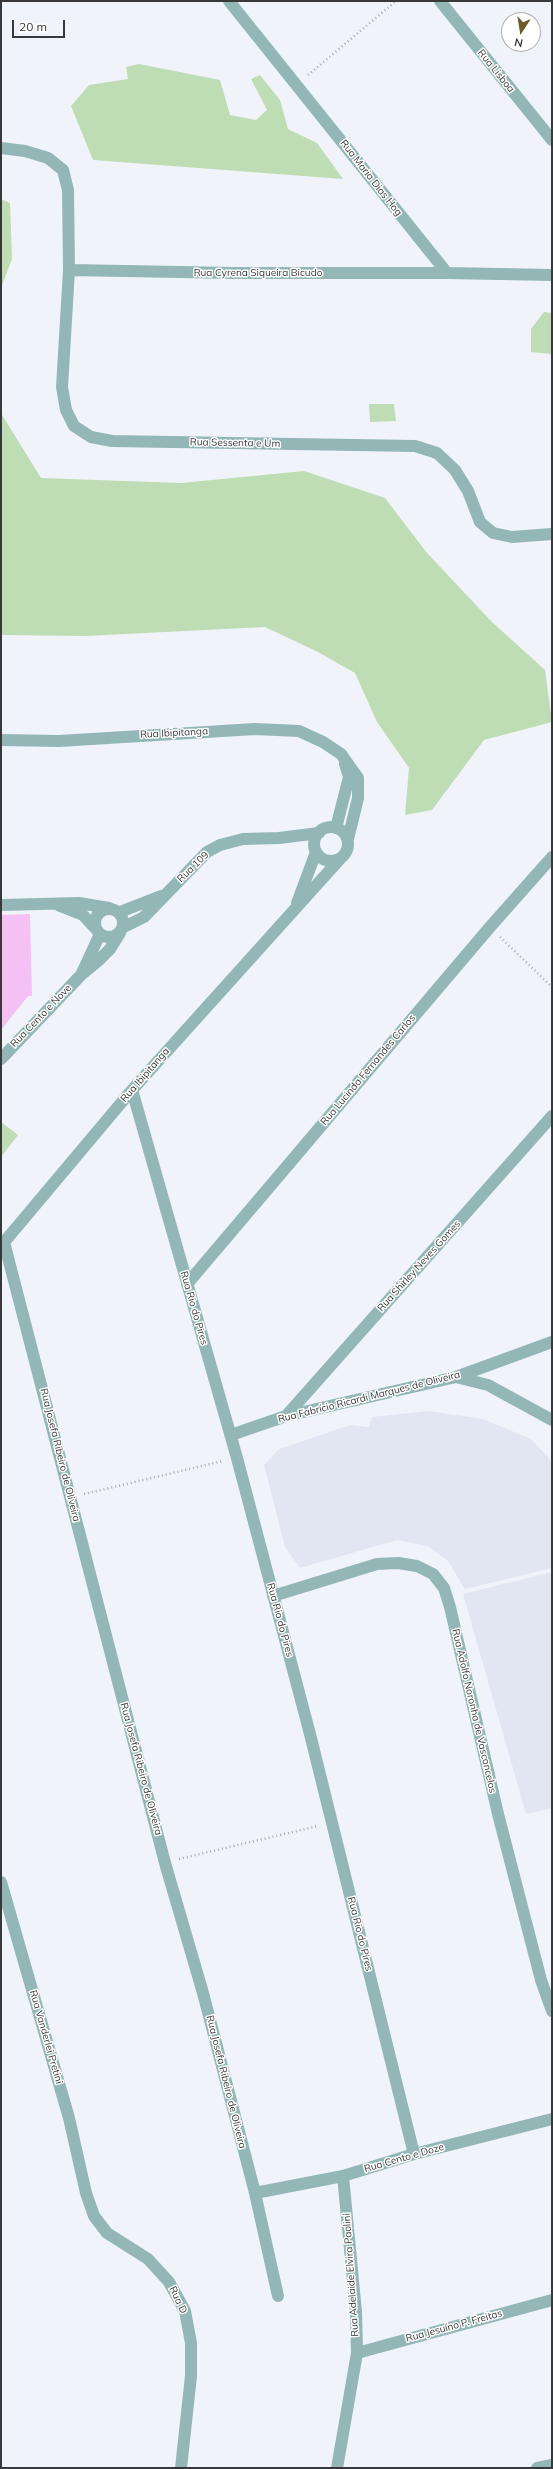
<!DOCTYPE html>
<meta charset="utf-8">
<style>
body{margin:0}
#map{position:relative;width:553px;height:2469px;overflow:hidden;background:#f1f3fa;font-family:Mulish,sans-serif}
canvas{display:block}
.frame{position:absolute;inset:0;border:2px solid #38383b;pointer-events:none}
.north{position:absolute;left:501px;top:12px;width:40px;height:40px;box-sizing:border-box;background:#fff;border:1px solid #afafb1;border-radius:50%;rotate:192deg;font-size:11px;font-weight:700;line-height:16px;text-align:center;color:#38383b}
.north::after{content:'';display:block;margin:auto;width:14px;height:18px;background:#6d5a28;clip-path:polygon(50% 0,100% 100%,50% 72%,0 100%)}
.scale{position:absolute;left:12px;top:20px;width:53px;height:18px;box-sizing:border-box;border:2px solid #38383b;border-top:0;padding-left:5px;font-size:12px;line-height:14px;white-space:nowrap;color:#38383b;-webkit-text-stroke:3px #fff;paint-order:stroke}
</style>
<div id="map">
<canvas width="553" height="2469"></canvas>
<div class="frame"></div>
<div class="north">N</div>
<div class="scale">20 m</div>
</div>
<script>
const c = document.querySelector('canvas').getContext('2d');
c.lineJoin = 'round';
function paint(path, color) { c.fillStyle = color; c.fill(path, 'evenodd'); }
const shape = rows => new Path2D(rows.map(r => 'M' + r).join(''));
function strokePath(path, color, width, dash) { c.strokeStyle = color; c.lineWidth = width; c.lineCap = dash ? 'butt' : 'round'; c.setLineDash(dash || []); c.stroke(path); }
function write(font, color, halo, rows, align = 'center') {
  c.font = font + ' Mulish,sans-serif'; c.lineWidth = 3; c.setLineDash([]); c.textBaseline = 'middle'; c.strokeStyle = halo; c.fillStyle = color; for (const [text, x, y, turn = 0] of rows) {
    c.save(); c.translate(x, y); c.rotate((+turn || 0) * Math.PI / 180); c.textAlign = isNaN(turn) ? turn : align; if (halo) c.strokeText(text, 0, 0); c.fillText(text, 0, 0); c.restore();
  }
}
const built = shape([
 [428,1411,483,1419,531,1439,549,1458,552,1464,552,1568,465,1589,448,1561,428,1546,397,1540,300,1568,285,1547,264,1465,279,1449,350,1425,369,1427,372,1417],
 [552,1572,552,1808,526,1814,463,1594]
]);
const green = shape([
 [139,64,220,80,230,115,256,120,267,110,251,79,260,75,280,100,288,129,317,143,343,179,93,160,71,106,89,85,128,79,126,67],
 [1,199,10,203,12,259,1,288],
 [544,312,552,313,552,354,531,352,531,329],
 [369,404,394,404,396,421,370,422],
 [1,413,41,478,181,483,304,471,385,498,427,553,492,622,545,670,552,722,484,740,432,810,405,815,409,768,377,722,355,673,316,651,265,627,85,636,1,635],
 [1,1122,18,1135,1,1157]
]);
const building = shape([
 [30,914,32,996,28,996,1,1030,1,915]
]);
const path = shape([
 [308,75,396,1],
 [500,937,552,987],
 [84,1494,223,1461],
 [179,1859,318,1826]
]);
const street = shape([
 [229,1,447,273],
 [440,1,552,140],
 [1,148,25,151,48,158,63,170,68,190,69,270,62,387,66,410,74,426,91,437,112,441,415,446,437,453,455,470,468,491,480,522,493,533,512,537,552,534],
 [69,270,234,273,447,273,552,275],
 [1,740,59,741,255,729,299,731,323,742,341,754,358,778,358,798,348,839],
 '314 844a17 17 0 1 1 34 0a17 17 0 1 1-34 0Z',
 [336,828,349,777,345,764],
 [297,903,316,852],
 [1,905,79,903,109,908],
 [60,906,83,915,95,928],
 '95 923a14 14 0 1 1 28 0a14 14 0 1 1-28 0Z',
 [120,912,161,896],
 [122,928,144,917,207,852,220,845,243,839,279,838,319,833],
 [82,973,100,934],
 [1,1059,82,974,99,960,110,949,120,933],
 [132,1090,237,1458,310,1734,414,2154],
 [4,1242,165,1863,203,1993,255,2193,278,2296],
 [1,1246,132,1090,340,859],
 [187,1284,490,927,552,857],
 [456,1377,488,1385,552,1420],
 [286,1416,552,1116],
 [231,1435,286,1416,456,1377,552,1342],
 [273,1596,377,1564,398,1563,417,1566,433,1574,444,1588,450,1607,498,1814,541,1980,552,2011],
 [1,1882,69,2118,86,2193,94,2216,107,2233,148,2259,169,2282,185,2311,191,2343,191,2376,181,2468],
 [255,2193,343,2176,414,2154,552,2119],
 [357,2353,552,2300],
 [337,2468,357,2353,356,2312,343,2176],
 [537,2468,552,2465]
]);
const streetNames = [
 ["Rua Lisboa",496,71,51],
 ["Rua Maria Dias Hog",371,178,52],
 ["Rua Cyrena Siqueira Bicudo",258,273],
 ["Rua Sessenta e Um",235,443,1],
 ["Rua Ibipitanga",174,733,-3],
 ["Rua 109",193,867,-44],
 ["Rua Cento e Nove",41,1016,-46],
 ["Rua Lucinda Fernandes Carlos",368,1070,-50],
 ["Rua Ibipitanga",145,1075,-49],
 ["Rua Shirley Neves Gomes",419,1266,-48],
 ["Rua Rio do Pires",194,1308,74],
 ["Rua Fabrício Ricardi Marques de Oliveira",369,1397,-14],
 ["Rua Josefa Ribeiro de Oliveira",60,1455,76],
 ["Rua Rio do Pires",280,1620,75],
 ["Rua Adolfo Noronha de Vasconcelos",474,1711,77],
 ["Rua Josefa Ribeiro de Oliveira",141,1769,75],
 ["Rua Rio do Pires",360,1934,76],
 ["Rua Vanderlei Pretini",46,2037,74],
 ["Rua Josefa Ribeiro de Oliveira",226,2082,76],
 ["Rua Cento e Doze",404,2158,-16],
 ["Rua Adelaide Elvira Paolini",351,2275,-94],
 ["Rua D",178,2300,65],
 ["Rua Jesuíno P. Freitas",454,2326,-15]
];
paint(built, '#e1e6f2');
paint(green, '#bfddb4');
paint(building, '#f5c0f3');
strokePath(path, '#a8a9ae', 2.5, [1, 3]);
strokePath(street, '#92b7b6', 12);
write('10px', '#38383b', '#fff', streetNames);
</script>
